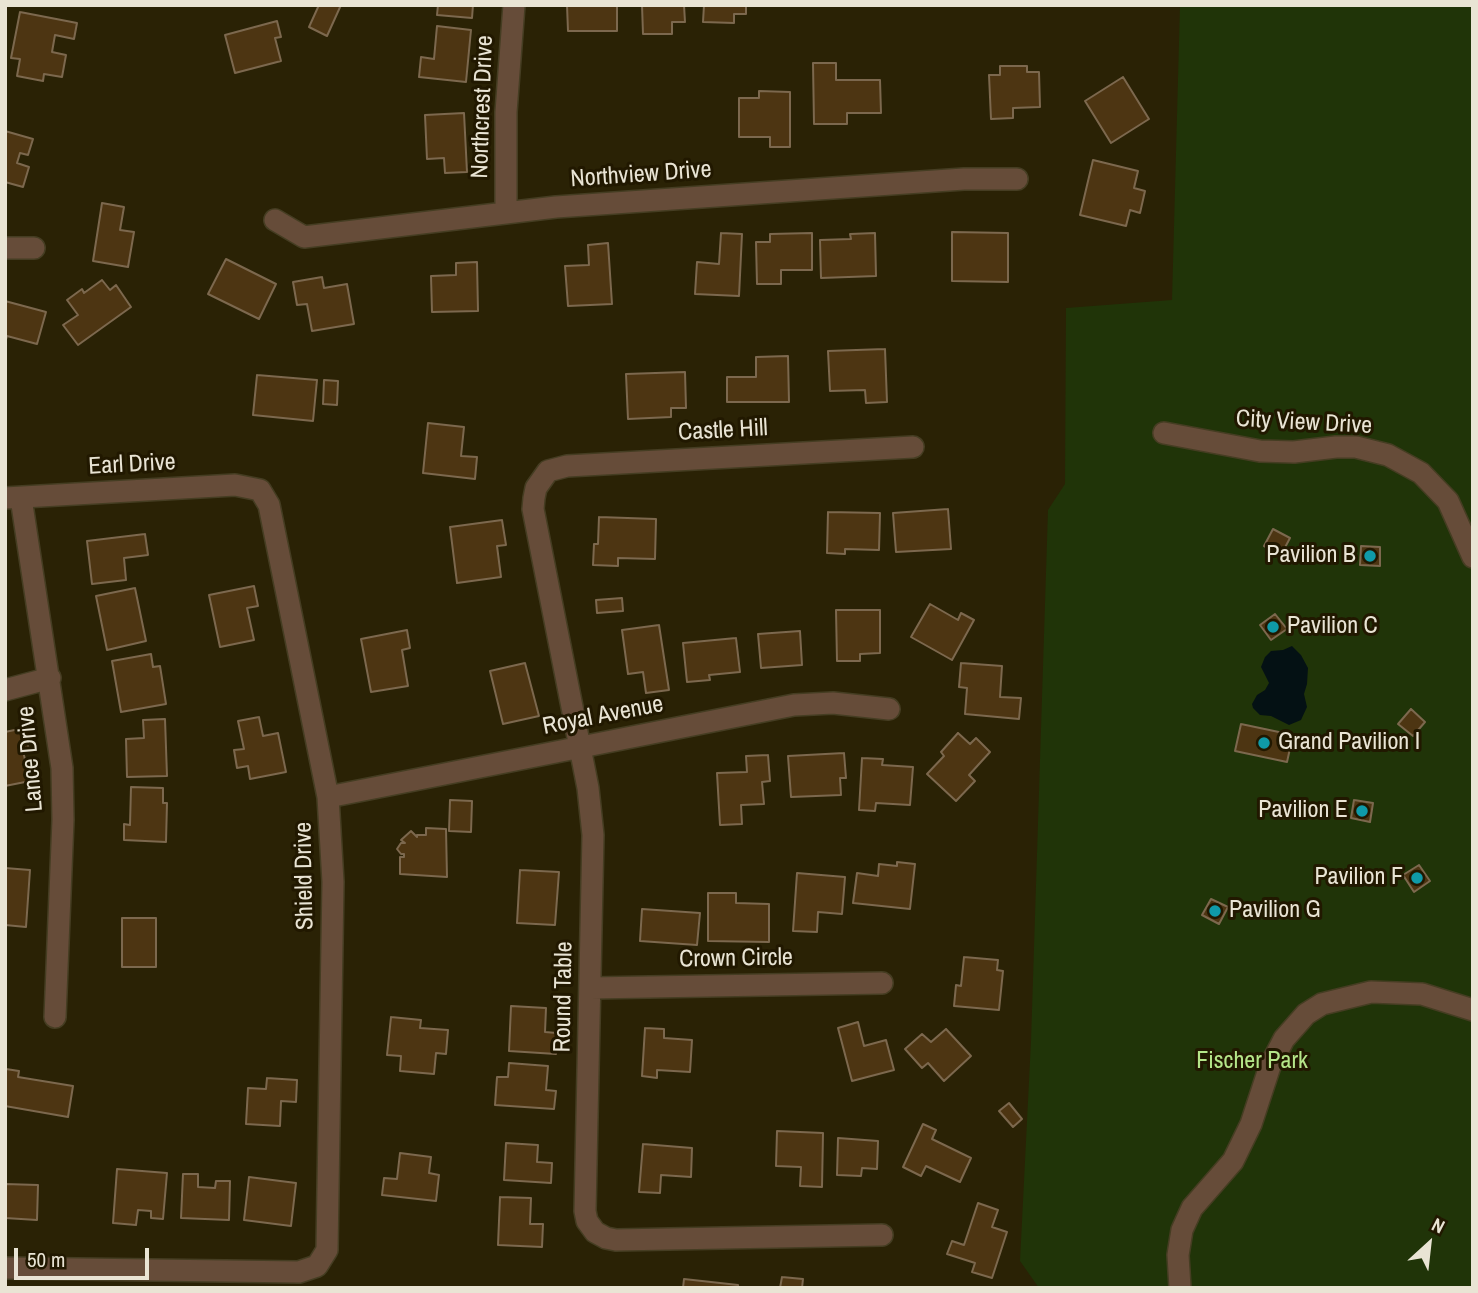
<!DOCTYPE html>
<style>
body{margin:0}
#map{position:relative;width:1478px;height:1293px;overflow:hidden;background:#2a2205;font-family:"Archivo Narrow",sans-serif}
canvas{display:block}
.frame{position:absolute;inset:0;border:7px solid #e9e4d4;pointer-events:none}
.north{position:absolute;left:1394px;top:1209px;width:70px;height:70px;-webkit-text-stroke:5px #211800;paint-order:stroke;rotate:27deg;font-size:19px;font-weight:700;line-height:28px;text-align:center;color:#e9e4d4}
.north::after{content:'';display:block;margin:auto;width:24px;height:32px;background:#e9e4d4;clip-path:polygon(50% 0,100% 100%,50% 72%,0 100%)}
.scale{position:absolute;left:14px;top:1248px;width:135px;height:32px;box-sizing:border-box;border:4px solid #e9e4d4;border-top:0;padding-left:9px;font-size:21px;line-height:24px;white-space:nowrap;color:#e9e4d4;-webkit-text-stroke:5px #211800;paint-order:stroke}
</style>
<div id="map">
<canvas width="1478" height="1293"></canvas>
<div class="frame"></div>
<div class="north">N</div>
<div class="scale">50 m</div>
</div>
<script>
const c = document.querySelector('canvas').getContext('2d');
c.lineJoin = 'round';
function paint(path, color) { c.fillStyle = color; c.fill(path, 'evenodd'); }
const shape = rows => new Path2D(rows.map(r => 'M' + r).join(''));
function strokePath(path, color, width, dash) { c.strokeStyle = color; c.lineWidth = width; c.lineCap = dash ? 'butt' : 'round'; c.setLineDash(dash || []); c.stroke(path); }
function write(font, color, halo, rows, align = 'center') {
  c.font = font + ' "Archivo Narrow",sans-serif'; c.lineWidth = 6; c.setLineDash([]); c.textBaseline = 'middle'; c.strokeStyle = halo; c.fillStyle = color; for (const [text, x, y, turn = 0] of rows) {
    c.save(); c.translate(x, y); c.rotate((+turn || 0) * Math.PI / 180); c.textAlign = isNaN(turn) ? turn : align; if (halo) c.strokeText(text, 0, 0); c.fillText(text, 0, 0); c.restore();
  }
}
const green = shape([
 [1180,5,1473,5,1473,1288,1039,1288,1020,1261,1031,1041,1048,510,1065,484,1066,308,1172,300]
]);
const water = shape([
 [1292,646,1301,655,1308,668,1307,684,1304,694,1307,707,1301,720,1289,725,1271,716,1260,715,1253,708,1252,704,1257,695,1265,690,1269,683,1261,667,1265,657,1271,651,1283,650]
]);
const building = shape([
 [319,5,341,5,327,36,309,27,319,5],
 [438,5,473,5,472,18,437,15,438,5],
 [567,5,617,5,617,31,568,31,567,5],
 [642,5,684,5,685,22,672,22,672,34,643,34,642,5],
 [704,5,746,5,746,14,734,14,734,23,703,22,704,5],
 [20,12,77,23,74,39,55,35,52,52,66,55,62,77,44,74,43,81,17,76,20,59,11,58,20,12],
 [277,21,281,37,275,38,281,61,235,73,225,35,277,21],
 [437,26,471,30,466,82,419,77,421,57,434,59,437,26],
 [813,63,836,63,836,80,880,80,881,113,847,113,847,124,814,124,813,63],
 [1000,66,1027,66,1027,72,1039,72,1040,107,1013,108,1013,118,991,119,989,75,1000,75,1000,66],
 [1123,77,1149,119,1111,143,1085,101,1123,77],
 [759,91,790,92,790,147,770,147,770,137,739,137,739,98,759,98,759,91],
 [464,113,467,172,445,173,444,158,427,159,425,115,464,113],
 [5,131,33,139,28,155,20,153,17,163,29,167,23,187,5,182,5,131],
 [1093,160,1138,171,1134,188,1145,191,1140,213,1130,210,1126,226,1080,215,1093,160],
 [102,203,124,207,120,230,134,232,128,267,93,261,102,203],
 [952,232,1008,233,1008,282,952,281,952,232],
 [721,233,742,234,739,296,695,294,697,262,719,264,721,233],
 [812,233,812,270,781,270,781,284,757,284,756,242,770,242,770,234,812,233],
 [875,233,876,276,821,278,820,240,851,239,850,234,875,233],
 [608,243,612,304,568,306,565,266,589,265,588,245,608,243],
 [226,259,276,284,259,319,208,294,226,259],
 [477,262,478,311,432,312,431,276,456,275,456,263,477,262],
 [322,277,324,288,347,284,354,324,312,331,307,304,297,305,293,282,322,277],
 [102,280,110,290,116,285,131,307,78,345,63,325,78,315,67,300,82,289,84,293,102,280],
 [5,301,46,312,37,344,7,336,5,343,5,301],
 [885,349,887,402,866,403,865,390,830,391,828,351,885,349],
 [788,356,789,402,727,402,727,377,756,377,756,357,788,356],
 [685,372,686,408,671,408,671,417,628,419,626,374,685,372],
 [257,375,317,380,313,421,253,415,257,375],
 [324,380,338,381,337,405,323,404,324,380],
 [428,423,464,427,461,456,477,457,475,479,423,473,428,423],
 [948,509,951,549,896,552,893,513,948,509],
 [828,512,880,513,879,550,845,549,845,554,827,553,828,512],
 [599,517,656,519,655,559,618,558,618,566,593,565,594,544,598,544,599,517],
 [502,520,506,545,497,546,501,577,457,583,450,527,502,520],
 [1273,529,1290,538,1281,555,1264,546,1273,529],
 [145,534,148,555,124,558,126,580,92,584,87,541,145,534],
 [1361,546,1380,547,1380,566,1360,565,1361,546],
 [254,586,258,606,247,608,254,640,220,647,209,595,254,586],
 [135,588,146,641,107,650,96,596,135,588],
 [622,598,623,611,597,613,596,600,622,598],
 [930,604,958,620,961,613,974,620,952,660,911,637,930,604],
 [836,610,880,610,880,653,860,654,860,661,837,661,836,610],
 [1275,614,1287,629,1271,640,1260,625,1275,614],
 [659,625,669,690,646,693,643,672,628,674,622,630,659,625],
 [407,630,410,648,402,650,408,686,371,692,361,639,407,630],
 [800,631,802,665,761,668,758,634,800,631],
 [736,638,740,672,709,675,710,680,687,682,683,643,736,638],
 [151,654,153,667,160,666,166,704,121,712,112,661,151,654],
 [525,663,539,716,503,724,490,671,525,663],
 [961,663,1002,666,1000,697,1021,698,1019,719,965,714,967,688,959,687,961,663],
 [1411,709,1425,722,1413,736,1398,724,1411,709],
 [259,717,263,736,278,733,286,772,250,779,248,766,237,768,234,750,244,749,238,721,259,717],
 [165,719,167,776,127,777,126,739,144,738,143,720,165,719],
 [1241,724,1293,735,1287,762,1235,751,1241,724],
 [24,728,29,750,23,751,30,781,5,786,5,732,24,728],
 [958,733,970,744,976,738,990,752,969,775,975,781,956,801,927,774,944,756,941,752,958,733],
 [844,753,846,778,840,778,841,795,791,797,788,756,844,753],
 [768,755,770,781,762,782,764,804,741,805,742,824,720,825,717,773,747,772,746,756,768,755],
 [862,758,883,759,882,765,913,767,910,805,876,803,875,811,859,810,862,758],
 [131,787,163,788,163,803,167,803,166,842,124,840,124,824,130,825,131,787],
 [450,800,472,801,471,832,449,831,450,800],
 [1354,800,1373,803,1370,822,1351,818,1354,800],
 [426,828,446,829,447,877,400,874,400,857,404,857,404,854,401,854,397,849,401,843,405,843,401,840,411,831,417,837,417,835,426,835,426,828],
 [897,862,915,864,910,909,853,903,857,873,878,876,879,864,897,866,897,862],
 [1419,865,1430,881,1414,892,1403,875,1419,865],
 [5,868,30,870,26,927,5,925,5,868],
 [520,870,559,872,555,925,517,923,520,870],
 [797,873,845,877,842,914,818,912,817,932,793,931,797,873],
 [708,893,736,893,736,903,769,904,769,942,708,941,708,893],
 [1211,899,1228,907,1219,924,1202,915,1211,899],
 [642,909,700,913,697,945,640,941,642,909],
 [122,918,156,918,156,967,122,967,122,918],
 [964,957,998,960,997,970,1003,971,999,1010,954,1006,956,985,961,986,964,957],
 [511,1006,546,1008,545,1032,557,1033,556,1054,509,1051,511,1006],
 [391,1017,421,1020,420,1028,448,1030,446,1054,436,1053,434,1074,400,1071,401,1056,387,1055,391,1017],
 [858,1022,864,1046,886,1040,894,1070,852,1081,838,1028,858,1022],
 [645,1028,664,1029,664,1038,692,1040,690,1072,657,1070,657,1078,642,1076,645,1028],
 [946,1029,971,1056,944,1081,928,1063,922,1068,905,1049,922,1034,931,1042,946,1029],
 [509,1063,548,1066,546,1090,556,1091,554,1109,495,1105,497,1077,508,1077,509,1063],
 [6,1069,19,1071,18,1077,73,1086,68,1117,5,1106,6,1069],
 [267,1078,297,1080,296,1102,281,1101,280,1126,246,1124,248,1088,266,1089,267,1078],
 [1009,1103,1022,1119,1013,1127,999,1111,1009,1103],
 [923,1124,936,1130,932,1139,971,1158,960,1182,926,1166,921,1176,903,1167,923,1124],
 [777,1131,823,1133,822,1187,800,1186,801,1167,776,1166,777,1131],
 [838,1138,878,1141,877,1169,862,1168,861,1176,837,1175,838,1138],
 [506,1143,538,1145,537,1162,552,1163,551,1183,504,1180,506,1143],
 [643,1144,692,1148,691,1177,661,1175,660,1193,639,1192,643,1144],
 [400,1153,431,1157,429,1173,439,1175,436,1201,382,1195,384,1178,397,1179,400,1153],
 [117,1169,167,1173,163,1219,151,1218,151,1211,138,1210,136,1225,113,1223,117,1169],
 [183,1174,198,1174,198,1187,215,1188,216,1181,230,1181,229,1220,181,1218,183,1174],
 [249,1177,296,1183,291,1226,244,1220,249,1177],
 [5,1184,38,1185,37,1220,5,1218,5,1184],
 [500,1197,531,1198,530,1224,543,1224,542,1247,498,1245,500,1197],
 [978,1203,998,1210,992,1227,1007,1232,992,1278,972,1272,975,1263,947,1254,952,1241,964,1245,978,1203],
 [782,1277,803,1279,802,1288,780,1288,782,1277],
 [684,1279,738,1285,738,1288,683,1288,684,1279]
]);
const street = shape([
 [506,212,506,112,514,5],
 [275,220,304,237,556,207,964,179,1017,179],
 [5,248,34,248],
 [1164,433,1260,451,1294,452,1336,447,1356,447,1388,455,1421,473,1448,501,1473,557],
 [5,498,235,485,260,490,269,505,328,797,333,882,327,1250,317,1266,299,1272,5,1268],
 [21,498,62,768,63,820,55,1017],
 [5,690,50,678],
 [328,797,794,705,833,703,889,709],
 [591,988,882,983],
 [882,1235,616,1240,606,1238,595,1232,587,1221,585,1211,593,835,588,788,533,509,534,498,536,488,548,471,567,466,913,447],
 [1180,1288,1178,1255,1182,1230,1192,1208,1233,1161,1251,1124,1270,1066,1284,1039,1306,1014,1322,1004,1371,992,1422,994,1473,1010]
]);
const markers = [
 [1370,556,7,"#0f9aa8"],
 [1273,627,7,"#0f9aa8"],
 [1264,743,7,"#0f9aa8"],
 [1362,811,7,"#0f9aa8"],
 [1417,878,7,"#0f9aa8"],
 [1215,911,7,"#0f9aa8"]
];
const streetNames = [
 ["Northcrest Drive",483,107,-88],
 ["Northview Drive",641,175,-4],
 ["City View Drive",1304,423,3],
 ["Castle Hill",723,431,-3],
 ["Earl Drive",132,465,-3],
 ["Royal Avenue",603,716,-11],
 ["Lance Drive",31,759,-95],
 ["Shield Drive",305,876,-91],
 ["Crown Circle",736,959,-1],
 ["Round Table",564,997,-89]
];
const poiNames = [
 ["Pavilion B",1356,556],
 ["Pavilion C",1287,627,"left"],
 ["Grand Pavilion I",1278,743,"left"],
 ["Pavilion E",1348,811],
 ["Pavilion F",1403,878],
 ["Pavilion G",1229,911,"left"]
];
const parkNames = [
 ["Fischer Park",1252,1062]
];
paint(green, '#203408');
paint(water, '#041114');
paint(building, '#4d3512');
strokePath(building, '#7c684e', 2);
strokePath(street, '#453d22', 24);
strokePath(street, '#664c39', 21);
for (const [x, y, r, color] of markers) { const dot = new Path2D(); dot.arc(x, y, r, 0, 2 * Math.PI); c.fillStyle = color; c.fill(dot); strokePath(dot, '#211800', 2.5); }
write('24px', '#e9e4d4', '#211800', streetNames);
write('24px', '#e9e4d4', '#211800', poiNames, 'right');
write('24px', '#b5e689', '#211800', parkNames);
</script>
